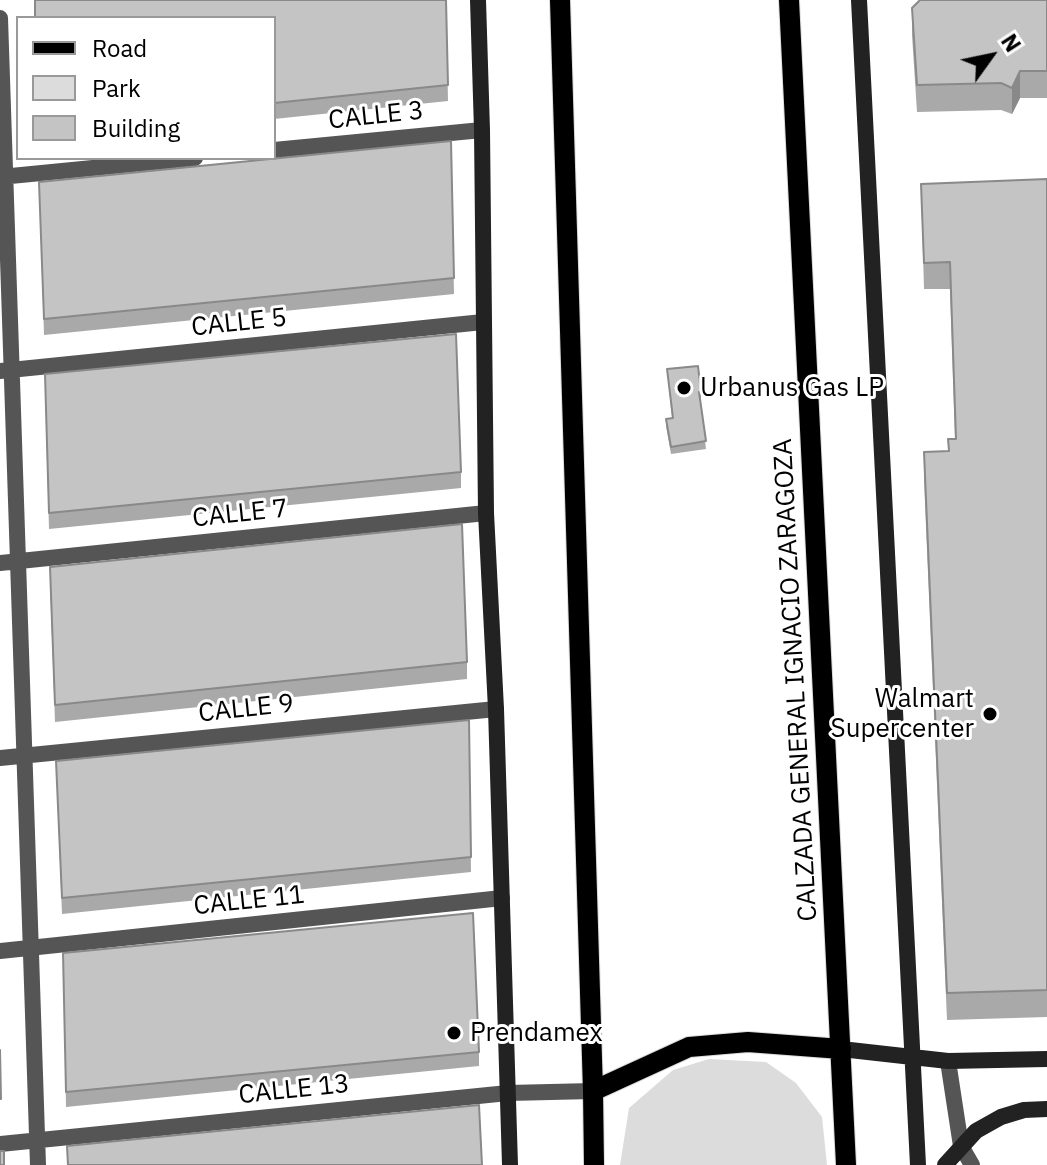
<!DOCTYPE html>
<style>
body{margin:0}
#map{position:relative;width:1047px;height:1165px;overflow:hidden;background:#fff;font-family:"IBM Plex Sans",sans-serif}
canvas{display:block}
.legend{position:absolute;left:16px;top:16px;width:260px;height:144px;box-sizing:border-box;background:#fff;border:2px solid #999;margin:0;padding:10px 14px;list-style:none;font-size:24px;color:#000}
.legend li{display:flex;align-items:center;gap:16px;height:40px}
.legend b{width:40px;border:2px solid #999}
.north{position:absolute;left:951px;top:16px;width:80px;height:80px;-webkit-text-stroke:6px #fff;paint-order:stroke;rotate:57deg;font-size:22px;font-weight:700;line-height:32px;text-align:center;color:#000}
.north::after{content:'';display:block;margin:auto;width:28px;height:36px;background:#000;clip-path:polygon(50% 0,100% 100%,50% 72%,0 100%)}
</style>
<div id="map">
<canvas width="1047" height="1165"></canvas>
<ul class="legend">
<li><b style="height:10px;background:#000"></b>Road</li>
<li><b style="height:22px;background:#dcdcdc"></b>Park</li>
<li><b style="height:22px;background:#c4c4c4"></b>Building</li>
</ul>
<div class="north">N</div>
</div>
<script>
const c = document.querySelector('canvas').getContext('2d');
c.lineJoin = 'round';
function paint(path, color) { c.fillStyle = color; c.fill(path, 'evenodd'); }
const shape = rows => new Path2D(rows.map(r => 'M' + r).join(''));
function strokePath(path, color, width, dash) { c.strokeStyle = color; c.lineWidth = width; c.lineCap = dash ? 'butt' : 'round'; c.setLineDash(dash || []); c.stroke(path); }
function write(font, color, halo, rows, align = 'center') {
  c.font = font + ' "IBM Plex Sans",sans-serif'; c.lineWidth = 6; c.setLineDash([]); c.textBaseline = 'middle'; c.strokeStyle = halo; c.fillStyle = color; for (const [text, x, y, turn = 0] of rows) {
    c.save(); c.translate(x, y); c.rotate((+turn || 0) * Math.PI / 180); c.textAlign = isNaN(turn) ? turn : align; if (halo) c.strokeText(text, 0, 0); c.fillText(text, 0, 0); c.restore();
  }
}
const green = shape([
 [709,1059,766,1062,796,1083,822,1117,827,1165,620,1165,629,1108,673,1070]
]);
const street = shape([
 [0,18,38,1165],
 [274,150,482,130],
 [0,177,195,158],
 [0,371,483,322],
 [0,563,486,513],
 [0,758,496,709],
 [0,951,502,898],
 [948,1061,961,1146,972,1165],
 [0,1144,508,1093,593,1091]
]);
const secondary = shape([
 [478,0,482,130,486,513,496,709,510,1165],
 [859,0,918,1165],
 [841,1049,948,1061,1047,1059],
 [945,1165,976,1131,1001,1117,1024,1110,1047,1109]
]);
const primary = shape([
 [560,0,593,1091,594,1165],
 [789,0,846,1165],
 [593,1091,689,1047,748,1042,841,1049]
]);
const wall = shape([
 [446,0,448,101,274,119,274,18],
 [1047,0,1047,98,1020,98,1012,114,1001,110,917,112,912,35,912,8],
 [451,141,454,294,44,335,39,182],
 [1047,179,1047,1017,947,1020,924,479,924,452,948,451,948,439,955,439,950,289,924,289,921,184],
 [667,369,701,392,701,400,700,400,706,449,671,454,666,426,666,419,672,418],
 [45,390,461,472,461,488,49,529],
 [50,584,467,662,467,679,55,722],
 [469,720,471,872,62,914,56,761],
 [63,953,479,1052,479,1066,66,1107]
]);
const shadedWall = shape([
 [1020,71,1020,98,1012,114,1012,88]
]);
const building = shape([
 [35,0,446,0,448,85,274,103,274,18,35,18,35,0],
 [920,0,1047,0,1047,71,1020,71,1012,88,1001,83,917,85,912,8,920,0],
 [451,141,454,278,44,319,39,182,451,141],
 [1047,179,1047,990,947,993,924,452,949,451,948,439,956,439,950,262,924,263,921,184,1047,179],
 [456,334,461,472,49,513,45,374,456,334],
 [698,366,701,392,699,392,706,441,671,447,666,419,673,418,667,369,698,366],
 [462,524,467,662,55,705,50,567,462,524],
 [469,720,471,857,62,898,56,761,469,720],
 [473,913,479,1052,66,1092,63,953,473,913],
 [0,1050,1,1099,0,1099,0,1050],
 [479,1105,482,1165,68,1165,67,1146,479,1105],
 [0,1151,4,1151,4,1165,0,1165,0,1151]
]);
const markers = [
 [684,388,8,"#000"],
 [990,714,8,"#000"],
 [454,1033,8,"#000"]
];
const streetNames = [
 ["CALLE 3",376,116,-6],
 ["CALLE 5",239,323,-6],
 ["CALLE 7",240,514,-6],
 ["CALZADA GENERAL IGNACIO ZARAGOZA",796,680,-93],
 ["CALLE 9",246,709,-6],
 ["CALLE 11",249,901,-6],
 ["CALLE 13",294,1090,-6]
];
const poiNames = [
 ["Urbanus Gas LP",700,388],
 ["Walmart",974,699,"right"],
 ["Supercenter",974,729,"right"],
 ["Prendamex",470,1033]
];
paint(green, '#dcdcdc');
strokePath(primary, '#dbdbdb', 22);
strokePath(street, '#555', 16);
strokePath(secondary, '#222', 16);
strokePath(primary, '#000', 20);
paint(wall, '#a9a9a9');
paint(shadedWall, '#898989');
paint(building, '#c4c4c4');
strokePath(building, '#898989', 2);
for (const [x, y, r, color] of markers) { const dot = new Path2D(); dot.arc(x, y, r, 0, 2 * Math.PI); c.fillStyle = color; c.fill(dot); strokePath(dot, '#fff', 3); }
write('26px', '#000', '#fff', streetNames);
write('26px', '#000', '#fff', poiNames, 'left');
</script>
